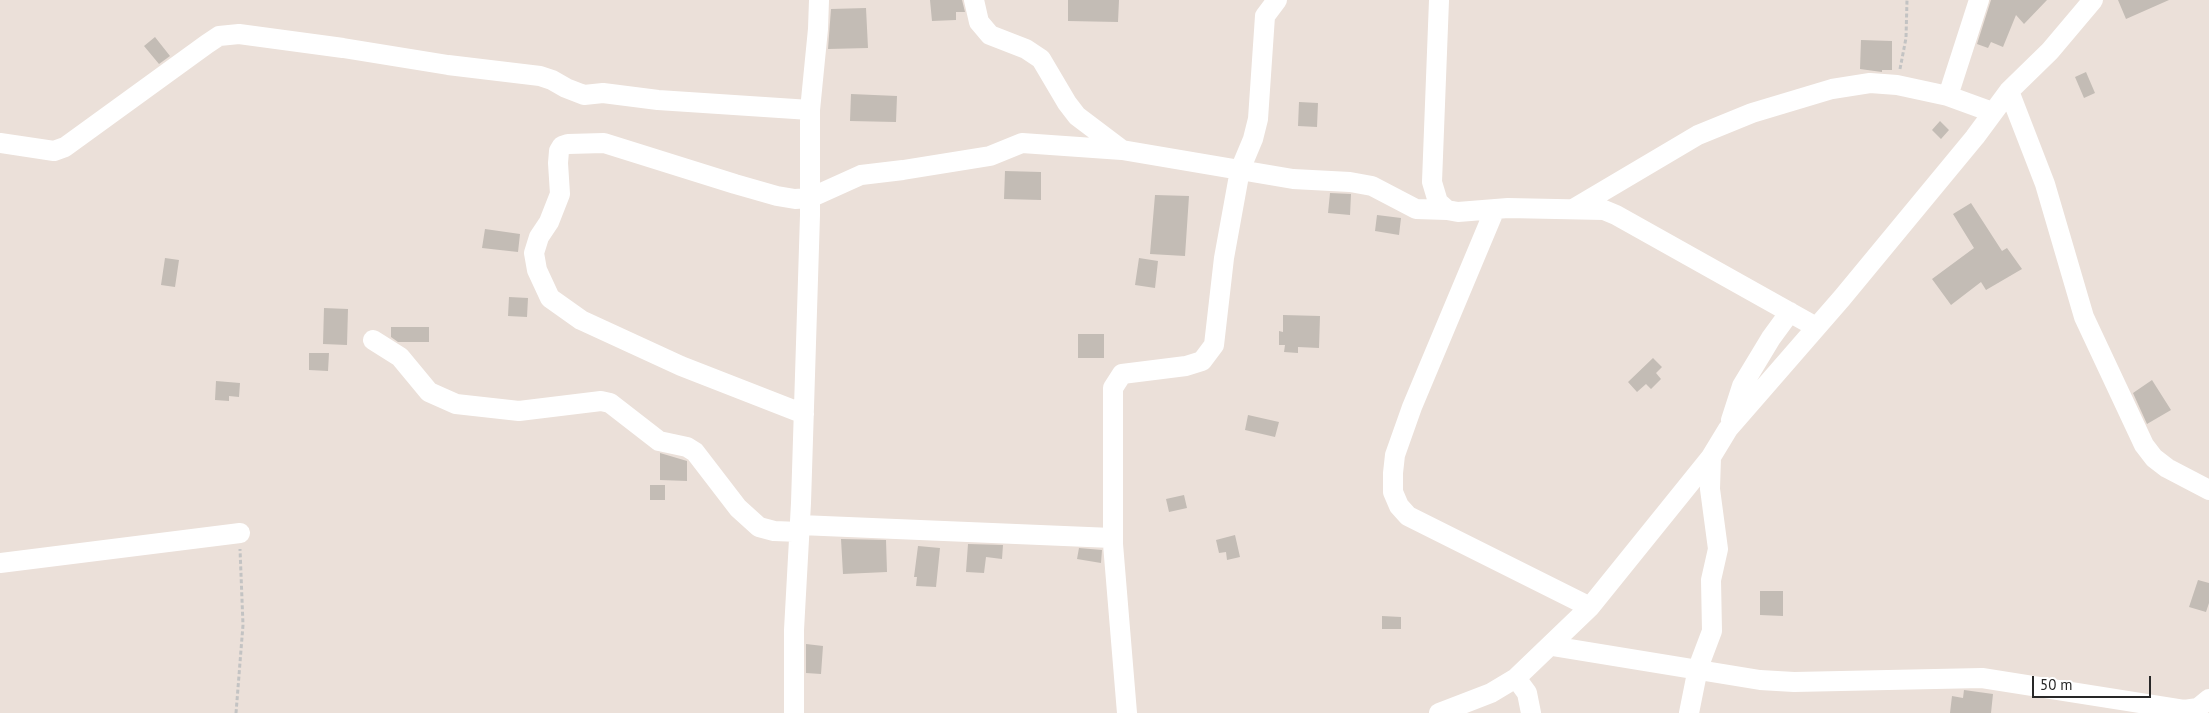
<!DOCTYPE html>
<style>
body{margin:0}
#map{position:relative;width:2209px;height:713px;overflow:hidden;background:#ebe0d9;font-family:"PT Sans",sans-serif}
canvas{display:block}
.scale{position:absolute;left:2032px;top:676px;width:119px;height:22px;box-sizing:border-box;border:2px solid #282828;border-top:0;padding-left:6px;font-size:15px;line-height:18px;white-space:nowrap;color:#282828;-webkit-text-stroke:4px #fff;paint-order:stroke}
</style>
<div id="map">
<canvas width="2209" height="713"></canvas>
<div class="scale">50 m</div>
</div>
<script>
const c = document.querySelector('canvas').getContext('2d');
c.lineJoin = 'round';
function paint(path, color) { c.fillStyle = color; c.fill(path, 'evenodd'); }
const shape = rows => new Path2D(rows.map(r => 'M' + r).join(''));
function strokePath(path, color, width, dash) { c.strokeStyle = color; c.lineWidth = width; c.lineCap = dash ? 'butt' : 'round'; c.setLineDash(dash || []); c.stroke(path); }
const building = shape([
 [930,0,962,0,965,12,956,12,956,20,932,21],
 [1068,0,1119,0,1118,22,1068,21],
 [1991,0,2047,0,2024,24,2016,15,2003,47,1991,42,1988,48,1977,44],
 [2118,0,2169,0,2126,19],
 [866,8,868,48,828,49,831,9],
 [155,37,170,56,159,64,144,46],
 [1861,40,1892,41,1892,70,1882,70,1882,72,1860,69],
 [2086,72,2095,93,2084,98,2075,77],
 [851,94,897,96,896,122,850,121],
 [1299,102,1318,103,1317,127,1298,126],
 [1940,121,1949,130,1941,139,1932,130],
 [1005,171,1041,172,1041,200,1004,199],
 [1330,193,1351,194,1350,215,1328,213],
 [1155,195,1189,196,1185,256,1150,254],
 [1971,203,2002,251,2007,248,2022,269,1986,290,1981,282,1951,305,1932,279,1974,248,1953,214],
 [1377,215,1401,218,1399,235,1375,231],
 [485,229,520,234,518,252,482,248],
 [165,258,179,260,175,287,161,285],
 [1139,258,1158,261,1155,288,1135,285],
 [509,297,528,298,527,317,508,316],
 [324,308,348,309,347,345,323,344],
 [1283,315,1320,316,1319,348,1298,347,1298,353,1284,352,1285,345,1279,345,1279,331,1283,332],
 [391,327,429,327,429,342,398,342,391,337],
 [1078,334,1104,334,1104,358,1078,358],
 [309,353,329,353,328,371,309,370],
 [1653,358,1662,367,1656,373,1661,379,1651,389,1646,384,1637,392,1628,382],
 [2152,380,2171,410,2147,424,2133,393],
 [216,381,240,383,239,397,229,396,229,401,215,400],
 [1248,415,1279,422,1275,437,1245,430],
 [660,453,687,461,687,481,660,480],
 [650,485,665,485,665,500,650,500],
 [1184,495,1187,508,1169,512,1166,499],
 [1235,535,1240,557,1227,560,1226,552,1219,553,1216,540],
 [841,539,886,540,887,572,843,574],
 [968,544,1003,545,1002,559,986,557,984,573,966,572],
 [918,546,940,548,936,587,916,586,917,577,914,577],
 [1079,548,1102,550,1101,563,1077,559],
 [2198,580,2209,583,2209,603,2206,612,2189,607],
 [1760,591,1783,591,1783,616,1760,615],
 [1382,616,1401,617,1401,629,1382,629],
 [806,644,823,646,821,674,806,673],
 [1964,690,1993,694,1991,713,1950,713,1952,696,1963,698]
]);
const path = shape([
 [1900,69,1906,38,1907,0],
 [236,713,243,625,240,549]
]);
const minor = shape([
 [974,0,979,22,990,35,1026,49,1041,59,1067,103,1077,116,1122,150],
 [1439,0,1432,182,1438,202,1447,210,1458,212,1508,208,1604,210,1616,215,1816,327],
 [2009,91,2045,184,2084,317,2144,445,2154,458,2167,468,2209,490],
 [1948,96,1979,0],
 [0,143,54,151,65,147,207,44,219,36,239,34,343,48,448,65,540,76,552,80,566,88,584,95,603,93,658,100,810,110],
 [1495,209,1412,407,1395,455,1393,473,1393,492,1399,506,1408,516,1590,607],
 [1573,209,1698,135,1752,113,1832,89,1870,83,1897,85,1948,96,1992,112],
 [373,340,400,357,429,392,456,404,519,411,601,401,610,403,659,441,687,447,695,452,738,508,759,527,774,531,800,532],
 [804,414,681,366,581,320,550,298,537,270,534,253,539,237,549,222,560,194,558,163,559,151,562,146,568,144,604,143,735,184,777,196,795,199,810,198,861,175,903,170,990,156,1022,143,1122,150,1293,179,1350,182,1372,186,1416,209,1447,210],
 [1731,420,1742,386,1771,338,1790,312],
 [800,525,1112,538],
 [0,563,240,533],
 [1552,646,1760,680,1794,682,1982,678,2184,710,2198,708,2209,699],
 [1516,678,1527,693,1531,713],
 [794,713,794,630,801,503,810,215,810,110,818,29,819,0],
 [1127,713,1113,544,1113,388,1122,374,1186,366,1202,361,1214,345,1224,258,1240,170,1253,139,1258,119,1265,16,1277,0],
 [1439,713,1491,693,1516,678,1590,607,1711,457,1728,429,1842,298,1975,137,2009,91,2050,51,2093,0],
 [1689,713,1698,668,1712,631,1711,580,1718,549,1710,489,1711,457]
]);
paint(building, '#c3bcb5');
strokePath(path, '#c3c3c3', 3, [4, 2.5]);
strokePath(minor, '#fff', 20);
</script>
